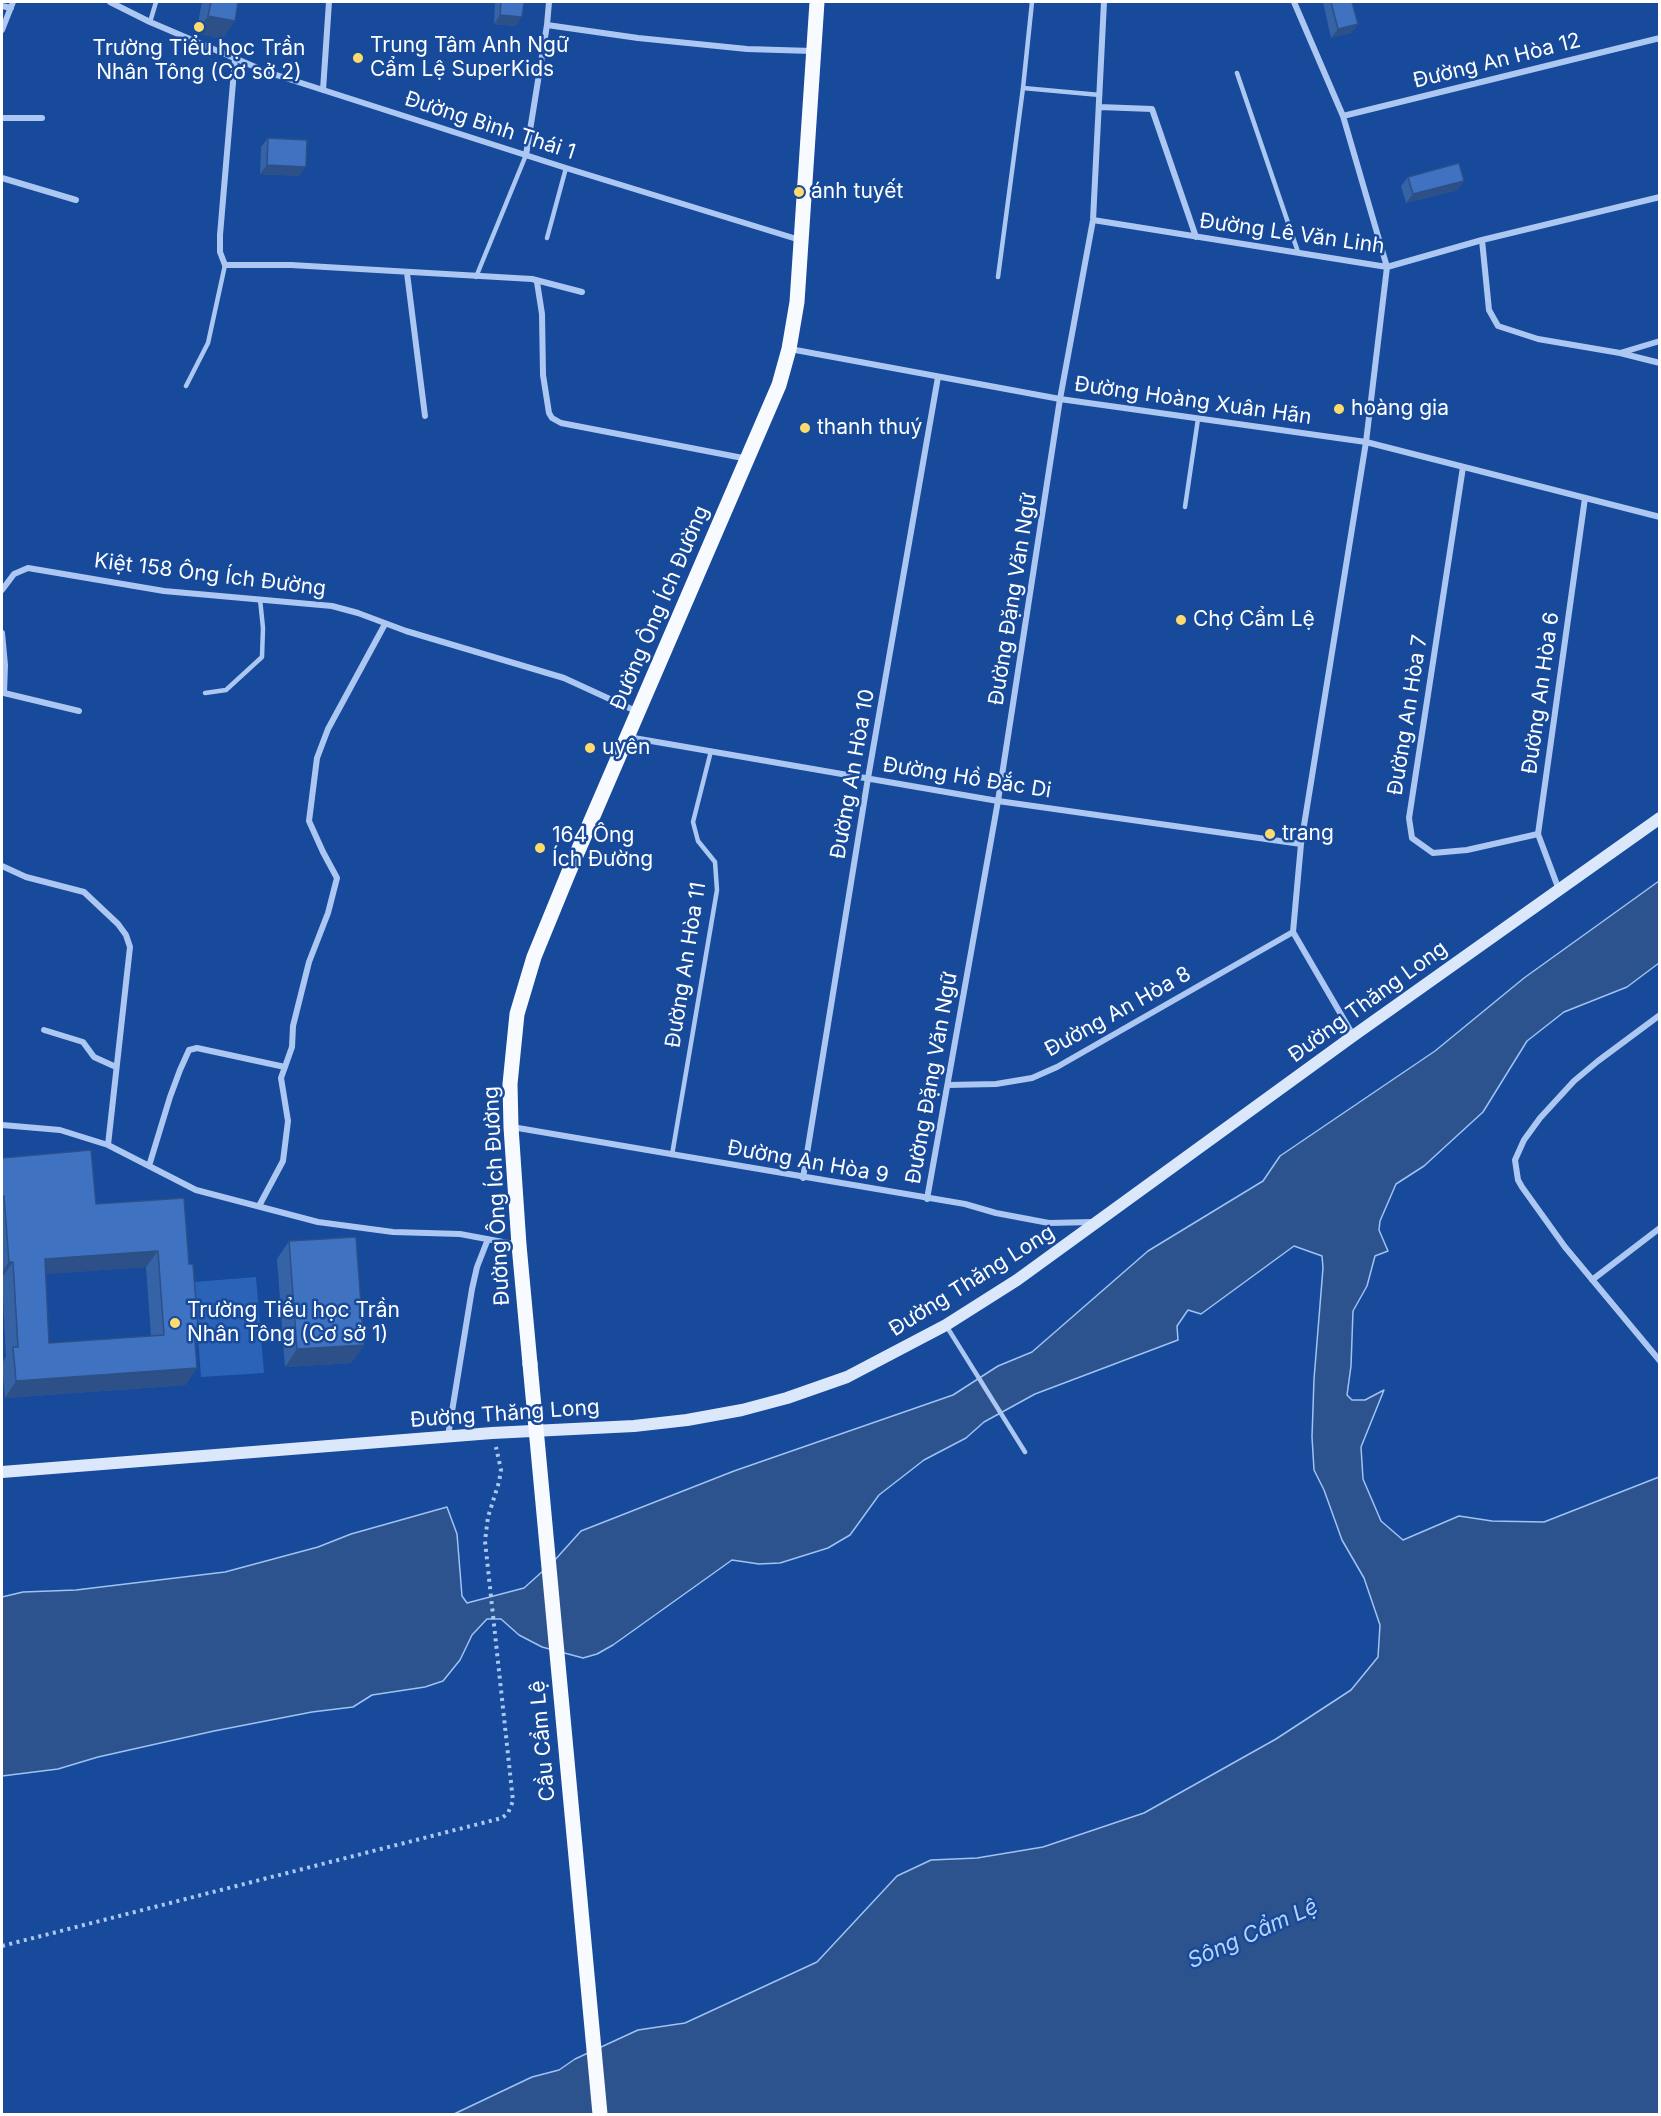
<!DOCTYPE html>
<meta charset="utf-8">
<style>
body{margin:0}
#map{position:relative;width:1661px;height:2116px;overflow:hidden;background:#174a9a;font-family:Inter,sans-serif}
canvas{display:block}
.frame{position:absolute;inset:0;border:3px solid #fff;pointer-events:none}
</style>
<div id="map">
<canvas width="1661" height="2116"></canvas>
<div class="frame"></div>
</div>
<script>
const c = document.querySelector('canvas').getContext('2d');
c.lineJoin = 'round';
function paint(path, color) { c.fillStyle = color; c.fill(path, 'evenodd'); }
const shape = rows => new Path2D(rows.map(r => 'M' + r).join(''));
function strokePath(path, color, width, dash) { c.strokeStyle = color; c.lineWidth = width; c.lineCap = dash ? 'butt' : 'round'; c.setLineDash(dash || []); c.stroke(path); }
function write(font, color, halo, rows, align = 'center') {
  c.font = font + ' Inter,sans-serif'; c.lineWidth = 5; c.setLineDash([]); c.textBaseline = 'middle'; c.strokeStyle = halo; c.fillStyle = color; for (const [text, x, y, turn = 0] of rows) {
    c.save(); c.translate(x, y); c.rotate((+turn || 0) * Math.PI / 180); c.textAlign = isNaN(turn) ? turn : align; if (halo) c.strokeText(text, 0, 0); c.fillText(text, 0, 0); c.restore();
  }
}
const green = shape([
 [256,1277,264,1373,201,1377,194,1282]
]);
const water = shape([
 [1659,881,1659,963,1627,987,1564,1012,1527,1041,1483,1112,1424,1166,1396,1184,1380,1221,1379,1230,1388,1251,1375,1256,1367,1286,1353,1311,1351,1366,1347,1395,1352,1400,1365,1400,1384,1390,1361,1447,1363,1479,1381,1521,1403,1540,1459,1516,1492,1521,1544,1522,1659,1477,1659,2114,454,2114,532,2077,559,2070,575,2059,638,2030,685,2023,817,1962,897,1876,931,1860,977,1858,1043,1847,1144,1813,1276,1739,1351,1690,1378,1657,1380,1625,1364,1578,1342,1540,1324,1490,1314,1470,1312,1437,1314,1379,1323,1268,1322,1256,1294,1246,1201,1314,1188,1310,1177,1326,1178,1340,1035,1394,984,1422,966,1438,924,1460,879,1495,850,1535,828,1548,780,1563,759,1564,732,1560,613,1645,597,1654,583,1658,542,1647,519,1635,501,1619,487,1619,472,1635,460,1660,443,1681,425,1687,372,1695,353,1707,312,1712,214,1731,98,1757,58,1769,2,1776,2,1597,23,1592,76,1590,225,1572,318,1547,351,1534,447,1507,457,1534,462,1596,467,1603,524,1588,553,1562,581,1531,734,1471,953,1395,998,1366,1032,1352,1148,1251,1263,1181,1280,1156,1435,1051,1524,978,1659,881]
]);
const path = shape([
 [2,1946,502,1818,508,1813,513,1801,485,1541,488,1517,499,1482,501,1470,496,1447]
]);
const lane = shape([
 [150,22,156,2],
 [1237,73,1298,252],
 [1023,88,1100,95],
 [547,238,566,168],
 [476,277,526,155],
 [998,277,1023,88,1032,2],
 [186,386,208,343,225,265],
 [1185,507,1198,419],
 [205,693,226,690,262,657,263,628,260,599],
 [672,1155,717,890,715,862,698,841,693,822,711,751],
 [947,1327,1025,1452]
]);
const street = shape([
 [110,2,150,22,267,72,566,168,800,240],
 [1294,2,1343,116,1387,267,1366,442,1301,844,1293,932,1353,1035],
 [2,6,11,8],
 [547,25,638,38,747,49,812,51],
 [2,30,13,2],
 [235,59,220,235,220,252,225,265,291,265,532,279,582,292],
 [323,90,329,2],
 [1099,107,1152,109,1196,237],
 [1343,116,1660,38],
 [2,118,42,118],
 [526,155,547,25,549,2],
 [2,178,76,200],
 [1093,220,1387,267,1482,240,1660,197],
 [1482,240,1489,310,1498,326,1538,339,1620,353,1660,363],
 [407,273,425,416],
 [537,282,542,314,543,375,549,413,552,418,561,423,748,459],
 [790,349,1060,399,1366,442,1660,517],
 [1620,353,1660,341],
 [1463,467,1409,818,1412,838,1433,853,1467,850,1538,834],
 [2,590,14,574,28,568,164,591,332,606,358,613,406,631,564,678,638,712],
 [2,633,5,665,4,693,79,711],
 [628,737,998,801,1301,844],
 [2,866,26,877,84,892,118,924,126,935,130,947,108,1145],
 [1559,890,1538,834,1585,498],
 [1660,1015,1598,1061,1574,1081,1540,1118,1524,1140,1515,1160,1518,1180,1522,1187,1565,1247,1660,1361],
 [44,1030,83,1042,94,1057,116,1067],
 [948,1085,996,1084,1032,1078,1057,1067,1293,932],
 [2,1125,60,1130,108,1145,196,1190,318,1222,393,1232,460,1234,519,1245],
 [512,1127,965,1204,996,1213,1049,1223,1093,1222],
 [149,1166,170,1097,180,1070,189,1050,197,1048,285,1067],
 [803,1178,868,778,938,377],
 [927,1199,998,801,1060,399,1093,220,1104,2],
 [259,1206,283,1161,288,1121,281,1078,292,1047,293,1026,309,962,328,913,337,878,323,852,309,821,317,758,328,729,385,624],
 [1592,1280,1660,1228],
 [448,1436,472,1289,477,1267,488,1239]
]);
const secondary = shape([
 [2,1472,492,1433,634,1426,687,1420,742,1410,787,1398,847,1377,946,1325,1017,1280,1353,1036,1660,818]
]);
const primary = shape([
 [530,1364,519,1245,511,1127,510,1084,517,1014,534,957,568,874,779,385,789,349,797,302,817,2]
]);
const primaryBridge = shape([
 [530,1364,600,2114]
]);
const wall = shape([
 [202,2,238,2,235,21,222,39,196,33],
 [495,2,524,2,516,26,494,24],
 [1323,2,1352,2,1358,24,1351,33,1331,38],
 [268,138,299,176,260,174,261,147],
 [1408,177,1458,190,1406,203,1401,186],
 [2,1158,96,1204,189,1264,198,1328,195,1333,186,1385,5,1398,2,1363,6,1357,2,1278],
 [146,1267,151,1336,49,1343,45,1274],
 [289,1241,364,1345,351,1363,285,1367,277,1259]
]);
const shadedWall = shape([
 [500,15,522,17,516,26,494,24],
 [208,16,235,21,222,39,196,33],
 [1358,24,1351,33,1331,38,1338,29],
 [267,165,306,167,299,176,260,174],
 [1464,181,1458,190,1406,203,1413,194],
 [158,1251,146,1267,33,1275,45,1259],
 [9,1262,13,1262,2,1278,2,1272],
 [364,1345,351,1363,285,1367,297,1349],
 [197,1368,186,1385,5,1398,16,1381]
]);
const building = shape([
 [211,2,238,2,235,21,208,16,211,2],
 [501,2,524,2,522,17,500,15,501,2],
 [1331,2,1352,2,1358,24,1338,29,1331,2],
 [268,138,307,140,306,167,267,165,268,138],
 [1459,163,1464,181,1413,194,1408,177,1459,163],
 [91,1150,96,1204,184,1198,189,1264,193,1264,198,1328,194,1328,197,1368,16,1381,13,1347,18,1347,13,1262,9,1262,4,1196,2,1196,2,1158,91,1150],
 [158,1251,164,1335,49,1343,45,1259,158,1251],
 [356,1237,364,1345,297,1349,289,1241,356,1237]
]);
const markers = [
 [199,27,6,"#ffdb6d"],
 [358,58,6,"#ffdb6d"],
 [799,192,6,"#ffdb6d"],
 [1339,409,6,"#ffdb6d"],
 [805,428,6,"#ffdb6d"],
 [1181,620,6,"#ffdb6d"],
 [590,748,6,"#ffdb6d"],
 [1270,834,6,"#ffdb6d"],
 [540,848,6,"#ffdb6d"],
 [175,1323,6,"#ffdb6d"]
];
const poiNames = [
 ["Trung Tâm Anh Ngữ",370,46],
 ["Cẩm Lệ SuperKids",370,70],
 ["Trường Tiểu học Trần",199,49,"center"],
 ["Nhân Tông (Cơ sở 2)",199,73,"center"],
 ["ánh tuyết",811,192],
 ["hoàng gia",1351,409],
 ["thanh thuý",817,428],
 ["Chợ Cẩm Lệ",1193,620],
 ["uyên",602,748],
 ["trang",1282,834],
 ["164 Ông",552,836],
 ["Ích Đường",552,860],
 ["Trường Tiểu học Trần",187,1311],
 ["Nhân Tông (Cơ sở 1)",187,1335]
];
const streetNames = [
 ["Đường An Hòa 12",1497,61,-14],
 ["Đường Bình Thái 1",490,126,18],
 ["Đường Lê Văn Linh",1292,234,8],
 ["Đường Hoàng Xuân Hãn",1193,401,8],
 ["Kiệt 158 Ông Ích Đường",210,575,7],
 ["Đường Đặng Văn Ngữ",1013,599,-81],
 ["Đường Ông Ích Đường",660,608,-67],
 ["Đường An Hòa 6",1541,693,-82],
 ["Đường An Hòa 7",1408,715,-81],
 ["Đường An Hòa 10",853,774,-80],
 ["Đường Hồ Đắc Di",967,778,9],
 ["Đường An Hòa 11",686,965,-81],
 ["Đường Thăng Long",1368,1002,-36],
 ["Đường An Hòa 8",1118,1012,-29],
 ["Đường Đặng Văn Ngữ",932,1078,-80],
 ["Đường An Hòa 9",808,1162,10],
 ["Đường Ông Ích Đường",497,1196,-93],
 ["Đường Thăng Long",972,1281,-32],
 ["Đường Thăng Long",505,1414,-4],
 ["Cầu Cẩm Lệ",543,1741,-95]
];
const waterNames = [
 ["Sông Cẩm Lệ",1253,1934,-24]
];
paint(green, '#2a63b8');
paint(water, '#2d538e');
strokePath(water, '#9fc3f4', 1.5);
strokePath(path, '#acc8f2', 4, [3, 4.5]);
strokePath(lane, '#acc8f2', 4.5);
strokePath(street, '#acc8f2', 6);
strokePath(secondary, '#dbe8fc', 12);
strokePath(primary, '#f7faff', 15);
strokePath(primaryBridge, '#f7faff', 15);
paint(wall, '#3663a6');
paint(shadedWall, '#2c5087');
paint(building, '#3f73c1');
strokePath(building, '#2c5087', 1.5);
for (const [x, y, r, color] of markers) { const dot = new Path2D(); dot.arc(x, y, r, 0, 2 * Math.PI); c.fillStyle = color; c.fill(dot); strokePath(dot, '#174a9a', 2); }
write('21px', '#fff', '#174a9a', poiNames, 'left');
write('21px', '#fff', '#174a9a', streetNames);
write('italic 22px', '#b8d3f8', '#174a9a', waterNames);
</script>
